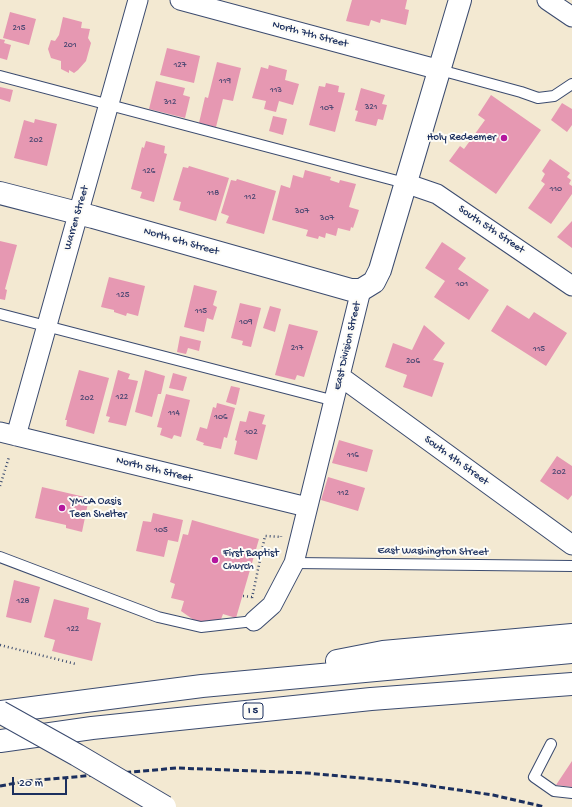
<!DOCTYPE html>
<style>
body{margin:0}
#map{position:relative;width:572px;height:807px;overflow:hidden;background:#f3e9d2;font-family:"Gochi Hand",sans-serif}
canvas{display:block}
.scale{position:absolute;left:12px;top:777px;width:55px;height:18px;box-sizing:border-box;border:2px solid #1b2f5e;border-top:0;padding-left:5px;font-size:12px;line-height:14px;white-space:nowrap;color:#1b2f5e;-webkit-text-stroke:3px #fdfcf7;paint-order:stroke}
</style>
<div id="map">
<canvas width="572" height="807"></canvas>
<div class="scale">20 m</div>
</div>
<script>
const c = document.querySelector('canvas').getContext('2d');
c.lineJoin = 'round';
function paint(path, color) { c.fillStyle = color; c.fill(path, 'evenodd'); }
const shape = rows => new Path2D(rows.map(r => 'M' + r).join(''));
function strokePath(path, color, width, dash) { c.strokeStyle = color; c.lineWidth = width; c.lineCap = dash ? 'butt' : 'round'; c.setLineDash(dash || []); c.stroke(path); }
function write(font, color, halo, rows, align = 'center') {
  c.font = font + ' "Gochi Hand",sans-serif'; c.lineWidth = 4; c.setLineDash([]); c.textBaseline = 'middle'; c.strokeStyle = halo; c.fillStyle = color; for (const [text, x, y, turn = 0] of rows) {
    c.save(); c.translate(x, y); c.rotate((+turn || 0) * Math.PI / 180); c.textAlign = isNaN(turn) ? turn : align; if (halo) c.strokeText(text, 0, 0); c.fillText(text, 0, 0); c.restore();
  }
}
const building = shape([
 [352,0,407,0,405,9,409,10,406,25,381,19,380,23,371,20,369,26,346,21],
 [10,12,36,19,29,45,3,38],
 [63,17,82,22,81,28,90,29,88,38,91,43,86,61,78,70,74,73,69,70,69,73,61,69,61,61,51,58,48,49,51,40,55,41,59,35],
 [0,39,5,40,4,43,11,45,7,60,0,58],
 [167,48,200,56,194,83,160,75],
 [217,62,241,68,233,101,223,99,216,127,199,123,205,97,208,98],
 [269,65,287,70,285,80,299,84,293,105,279,101,276,112,264,109,266,101,252,98,261,67,268,69],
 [156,81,185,88,183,95,190,97,185,118,149,109],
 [326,83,339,86,338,92,345,93,335,132,309,125,319,86,325,87],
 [0,87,13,90,10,102,0,99],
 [361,88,385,95,382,104,387,105,383,120,378,119,376,126,355,121,358,111,355,110],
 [491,95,541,130,496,194,449,161,460,146,464,149,485,120,478,115],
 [562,103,572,109,572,125,567,132,551,120],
 [273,116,287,119,283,135,269,131],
 [35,119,57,124,47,166,14,158,24,120,34,123],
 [146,141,165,146,164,153,167,154,154,202,140,198,142,192,131,189,142,147,144,148],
 [550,159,570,173,567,177,571,180,569,184,572,186,572,194,551,224,528,208,545,184,541,181,545,174,542,171],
 [189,166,229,178,216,221,179,210,181,202,173,200,183,167,188,168],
 [305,170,331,177,330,180,339,183,340,180,356,184,349,207,359,210,353,228,351,227,350,231,338,228,336,236,326,233,325,238,319,236,318,239,306,236,308,230,272,220,281,185,290,188,293,175,303,178],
 [237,179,276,191,264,234,226,223,229,216,221,213,231,180,236,181],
 [572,221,572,248,557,237],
 [0,241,17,245,5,289,7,290,5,300,0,299],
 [442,242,466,258,458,269,489,290,469,320,434,297,445,281,425,268],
 [109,277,145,286,138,316,127,313,126,316,114,312,114,310,101,307],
 [194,285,217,291,213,305,217,307,213,320,207,318,204,332,184,327],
 [240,303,261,308,251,347,242,345,243,341,231,338],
 [507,305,529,319,534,312,567,333,546,366,491,331],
 [270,306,281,309,275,332,263,328],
 [289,324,318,331,304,377,297,375,295,380,275,375],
 [424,325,445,343,433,360,444,363,432,397,403,387,407,375,385,367,393,343,412,350],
 [180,336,201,341,199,351,188,348,186,354,177,352],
 [79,370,109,378,94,434,66,426,67,420,65,420],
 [118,370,130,374,128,379,138,381,126,426,108,422,110,417,106,416],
 [145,370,165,376,161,394,158,394,152,417,135,412],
 [173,373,187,377,183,391,169,388],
 [231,386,240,388,236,405,226,402],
 [166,394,190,400,181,437,174,435,172,439,160,435,162,428,157,427],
 [217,403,235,408,227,438,224,437,221,449,203,445,204,443,196,440,200,427,207,429,213,407,216,408],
 [249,411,265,415,262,424,266,425,257,460,234,454,237,441,235,440,240,421,246,422],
 [339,440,373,450,367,472,332,463],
 [557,456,572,466,572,495,568,500,540,481],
 [328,477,365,488,358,511,321,500],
 [42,487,89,498,82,532,66,528,66,525,35,518],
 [153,513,183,520,178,542,168,540,164,557,136,551,143,521,151,522],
 [192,520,259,539,236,618,223,614,220,622,198,623,181,611,184,601,171,598,175,584,170,582,183,534,188,535],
 [14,580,40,587,31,623,6,617],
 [54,599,89,608,87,619,101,623,92,661,52,651,55,640,44,637],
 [572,761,572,787,556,785]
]);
const path = shape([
 [0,486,9,457],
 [243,596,252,597],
 [252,598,265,536,281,537,281,536],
 [0,645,76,664]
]);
const service = shape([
 [440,70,521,92,538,98,554,96,572,84],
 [0,76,405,183],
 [0,314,335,401],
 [0,557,158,617,201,627,254,621],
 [294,563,572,566],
 [551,744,534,777,554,791,572,793]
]);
const minor = shape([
 [180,0,440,70],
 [547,0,572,17],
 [405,183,437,194,572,286],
 [341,377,572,545],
 [0,432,307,507],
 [16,436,138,0],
 [254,621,272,605,294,563,361,290]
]);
const tertiary = shape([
 [0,193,93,217,351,290,361,290,374,282,380,270,460,0]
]);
const motorway = shape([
 [337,661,383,652,572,635],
 [0,712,202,686,572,652],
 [0,741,92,728,371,699,572,684]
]);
const rail = shape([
 [0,786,27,781,177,768,307,773,404,782,493,795,545,807]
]);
const secondaryBridge = shape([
 [0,712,77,755,165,807]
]);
const markers = [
 [504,138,4,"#b5179e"],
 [62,508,4,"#b5179e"],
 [215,560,4,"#b5179e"]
];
const numberNames = [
 ["215",19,29],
 ["201",70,46],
 ["127",180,66],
 ["119",225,82],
 ["113",276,91],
 ["312",170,103],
 ["321",371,108],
 ["107",327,109],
 ["202",36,141],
 ["126",149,172],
 ["110",556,190],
 ["118",213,194],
 ["112",250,198],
 ["307",302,212],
 ["307",327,219],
 ["101",462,285],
 ["125",123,296],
 ["115",201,312],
 ["109",246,323],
 ["217",297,349],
 ["115",539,350],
 ["206",413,362],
 ["122",122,398],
 ["202",87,399],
 ["114",174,414],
 ["106",221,418],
 ["102",251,433],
 ["116",353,456],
 ["202",559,473],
 ["112",343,494],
 ["105",161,531],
 ["128",23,602],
 ["122",73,630]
];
const shields = [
 [253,711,20]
];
const shieldNames = [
 ["I 5",253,711]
];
const streetNames = [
 ["North 7th Street",310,35,15],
 ["Warren Street",77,218,-74],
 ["South 5th Street",491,230,34],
 ["North 6th Street",181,242,16],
 ["East Division Street",348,346,-77],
 ["South 4th Street",456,461,36],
 ["North 5th Street",154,470,14],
 ["East Washington Street",433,552,1]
];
const poiNames = [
 ["Holy Redeemer",496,138,"right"],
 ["YMCA Oasis",70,502],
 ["Teen Shelter",70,515],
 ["First Baptist",223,554],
 ["Church",223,567]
];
paint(building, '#e698b2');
strokePath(service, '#3b4b6f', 12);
strokePath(minor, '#3b4b6f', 21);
strokePath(tertiary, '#3b4b6f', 24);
strokePath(motorway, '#3b4b6f', 24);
strokePath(path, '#3b4b6f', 2.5, [1, 3]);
strokePath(service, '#fff', 10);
strokePath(minor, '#fff', 19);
strokePath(tertiary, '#fff', 22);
strokePath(motorway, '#fff', 22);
strokePath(rail, '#1b2f5e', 3, [6, 3]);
strokePath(secondaryBridge, '#3b4b6f', 24, []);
strokePath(secondaryBridge, '#fff', 22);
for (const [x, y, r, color] of markers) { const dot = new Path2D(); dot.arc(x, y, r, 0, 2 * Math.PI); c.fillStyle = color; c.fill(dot); strokePath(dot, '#fdfcf7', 1.5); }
write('9px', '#4e4973', null, numberNames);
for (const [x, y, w] of shields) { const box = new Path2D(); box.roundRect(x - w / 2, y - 8, w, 16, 3); c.fillStyle = '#fdfcf7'; c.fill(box); strokePath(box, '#1b2f5e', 1); }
write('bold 10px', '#1b2f5e', null, shieldNames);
write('11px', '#1b2f5e', '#fdfcf7', streetNames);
write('11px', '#1b2f5e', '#fdfcf7', poiNames, 'left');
</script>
